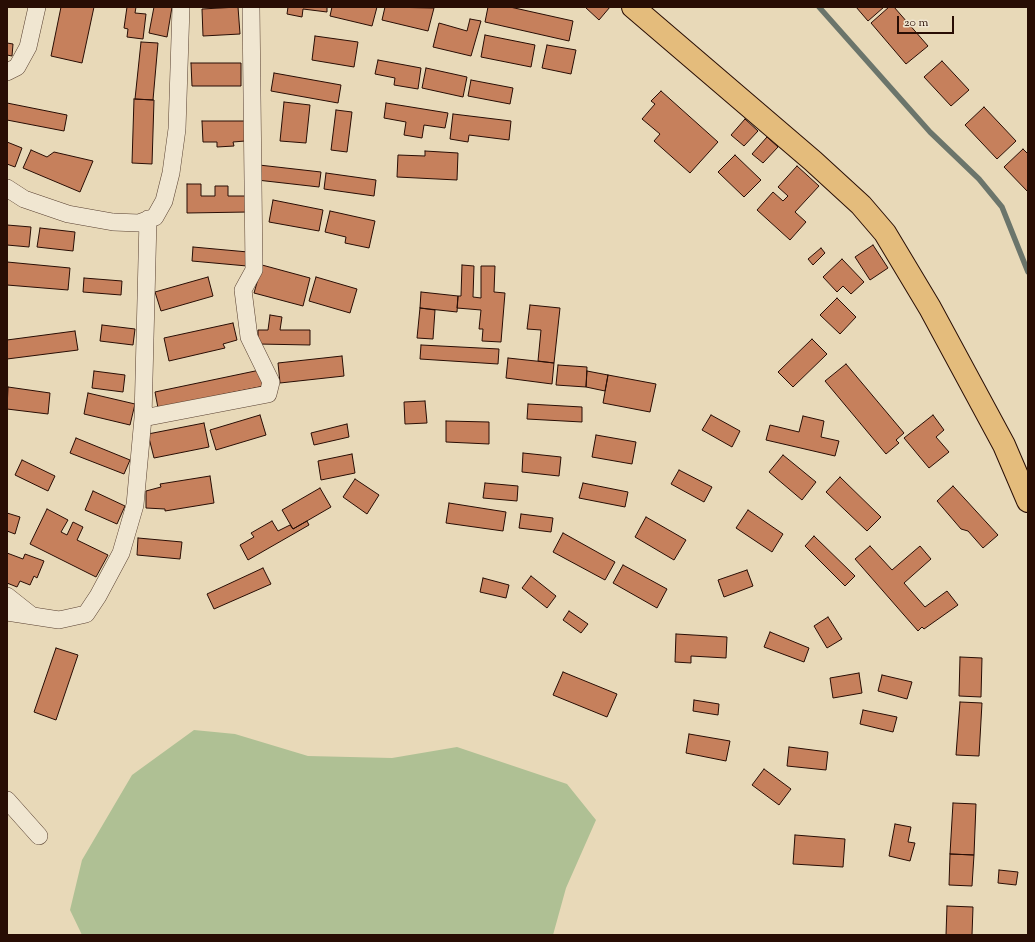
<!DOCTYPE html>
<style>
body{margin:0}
#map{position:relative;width:1035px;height:942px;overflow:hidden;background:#e8d9b8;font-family:"Sorts Mill Goudy",serif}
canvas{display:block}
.frame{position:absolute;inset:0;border:8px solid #280d04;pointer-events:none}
.scale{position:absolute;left:897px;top:16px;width:57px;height:18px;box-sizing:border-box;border:2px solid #280d04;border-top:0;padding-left:5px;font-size:12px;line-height:14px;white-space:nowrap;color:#280d04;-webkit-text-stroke:3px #f0e6d1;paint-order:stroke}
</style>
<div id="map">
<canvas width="1035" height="942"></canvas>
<div class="frame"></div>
<div class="scale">20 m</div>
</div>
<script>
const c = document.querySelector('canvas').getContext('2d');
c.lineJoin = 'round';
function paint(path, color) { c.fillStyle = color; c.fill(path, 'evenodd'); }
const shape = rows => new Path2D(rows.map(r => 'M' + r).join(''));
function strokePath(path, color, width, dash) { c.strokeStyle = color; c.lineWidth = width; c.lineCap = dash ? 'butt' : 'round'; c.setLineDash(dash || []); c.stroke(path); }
const green = shape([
 [194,730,235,734,308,756,392,758,457,747,567,784,596,820,566,888,553,935,82,935,70,910,82,860,132,775]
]);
const stream = shape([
 [819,7,930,132,979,179,1002,207,1028,272]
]);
const building = shape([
 [61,7,94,7,82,63,51,56,61,7],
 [127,7,136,7,135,13,146,14,143,39,127,37,128,29,124,28,127,7],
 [154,7,172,7,167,37,149,33,154,7],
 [238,7,240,34,203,36,202,9,238,7],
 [288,7,327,7,327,12,303,9,302,17,287,14,288,7],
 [332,7,377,7,372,26,330,16,332,7],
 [385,7,434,8,428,31,382,20,385,7],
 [488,7,510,7,573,21,569,41,485,22,488,7],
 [585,7,610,7,599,20,585,7],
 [856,7,884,7,868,21,856,7],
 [889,7,894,7,928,46,906,64,871,23,889,7],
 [470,19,481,21,471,56,433,47,439,23,467,31,470,19],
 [485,35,535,45,531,67,481,57,485,35],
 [315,36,358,42,354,67,312,60,315,36],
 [141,42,158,43,153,100,135,99,141,42],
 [7,43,13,44,12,56,7,55,7,43],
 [547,45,576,50,571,74,542,68,547,45],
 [378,60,421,68,418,89,394,85,395,78,375,74,378,60],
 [942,61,969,90,951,106,924,77,942,61],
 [191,63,241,63,241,86,192,86,191,63],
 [426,68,467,77,463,97,422,88,426,68],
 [274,73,341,85,338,103,271,91,274,73],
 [471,80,513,88,510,104,468,96,471,80],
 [661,91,718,142,690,173,654,141,660,134,642,119,655,104,651,101,661,91],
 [134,99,154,100,152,164,132,163,134,99],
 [284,102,310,105,306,143,280,141,284,102],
 [7,103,67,115,64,131,7,120,7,103],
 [386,103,448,113,445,128,424,125,422,138,404,135,406,122,384,118,386,103],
 [984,107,1016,141,997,159,965,125,984,107],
 [336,110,352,112,347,152,331,150,336,110],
 [453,114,511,121,509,140,469,135,468,142,450,139,453,114],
 [745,119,758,131,744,146,731,135,745,119],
 [202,121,245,121,245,141,233,142,234,146,217,147,217,142,203,142,202,121],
 [767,137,778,147,763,163,752,154,767,137],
 [7,142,22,148,15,167,7,164,7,142],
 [1023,149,1028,154,1028,192,1004,167,1023,149],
 [31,150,47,157,54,152,93,161,80,192,23,168,31,150],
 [425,151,458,153,457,180,397,177,398,155,425,156,425,151],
 [735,155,761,180,744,197,718,172,735,155],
 [259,165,321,172,319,187,257,180,259,165],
 [797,166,819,186,795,212,806,222,790,240,757,210,773,192,783,201,788,196,778,187,797,166],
 [326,173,376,180,374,196,324,189,326,173],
 [187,184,201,184,201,196,215,196,215,186,228,186,228,196,247,196,248,212,187,213,187,184],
 [273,200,323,210,319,231,269,222,273,200],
 [330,211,375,221,369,248,345,243,346,237,325,232,330,211],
 [7,225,31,227,29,247,7,245,7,225],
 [40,228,75,232,73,251,37,247,40,228],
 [873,245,888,268,870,280,855,257,873,245],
 [193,247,248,252,247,266,192,261,193,247],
 [821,248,825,253,813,265,808,259,821,248],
 [842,259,864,282,851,294,843,286,837,292,823,277,842,259],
 [7,262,70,268,68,290,7,285,7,262],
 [262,265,310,278,303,306,254,293,262,265],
 [462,265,474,266,473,297,481,298,481,266,495,266,494,292,505,293,501,342,482,341,483,329,479,329,481,310,457,308,458,296,461,296,462,265],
 [208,277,213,296,161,311,155,292,208,277],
 [316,277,357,289,350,313,309,301,316,277],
 [84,278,122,281,121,295,83,292,84,278],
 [421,292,458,296,457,312,420,308,421,292],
 [837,298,856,317,840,334,820,315,837,298],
 [530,305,560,308,554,363,538,361,541,330,527,329,530,305],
 [420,308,435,310,433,339,417,338,420,308],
 [270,315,282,317,280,330,310,330,310,345,258,344,258,330,268,330,270,315],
 [233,323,237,340,223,344,225,348,169,361,164,338,233,323],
 [102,325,135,329,133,345,100,341,102,325],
 [75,331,78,350,7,359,7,340,75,331],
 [812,339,827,354,793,387,778,372,812,339],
 [421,345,499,349,498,364,420,359,421,345],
 [342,356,344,376,280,383,278,363,342,356],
 [508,358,554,363,552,384,506,378,508,358],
 [846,364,904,433,896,440,899,443,886,454,825,381,846,364],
 [558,365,587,367,586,387,556,385,558,365],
 [260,370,264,386,158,408,155,392,260,370],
 [94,371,125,375,123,392,92,388,94,371],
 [587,371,608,375,605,391,586,387,587,371],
 [608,375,656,384,650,412,603,403,608,375],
 [8,387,50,393,48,414,7,409,8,387],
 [88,393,135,404,130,425,84,414,88,393],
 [425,401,427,423,405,424,404,402,425,401],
 [528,404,582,407,582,422,527,419,528,404],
 [260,415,266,435,216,450,210,430,260,415],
 [711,415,740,431,732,447,702,430,711,415],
 [933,415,944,430,936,437,949,452,929,468,904,438,933,415],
 [803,416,824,421,821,437,839,441,835,456,766,440,770,425,799,432,803,416],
 [446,421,489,422,489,444,446,442,446,421],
 [204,423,209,447,154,458,148,434,204,423],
 [347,424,349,437,314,445,311,433,347,424],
 [596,435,636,442,632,464,592,457,596,435],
 [76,438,130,460,124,474,70,453,76,438],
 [523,453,561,457,559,476,522,472,523,453],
 [352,454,355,473,321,480,318,461,352,454],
 [783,455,816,482,802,500,769,472,783,455],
 [22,460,55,476,48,491,15,475,22,460],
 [679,470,712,487,704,502,671,484,679,470],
 [210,476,214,503,165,511,165,509,146,508,146,491,161,487,160,484,210,476],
 [840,477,881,517,867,531,826,492,840,477],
 [355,479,379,495,367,514,343,497,355,479],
 [485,483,518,486,517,501,483,498,485,483],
 [583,483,628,492,625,507,579,498,583,483],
 [953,486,998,535,983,548,968,531,961,529,937,501,953,486],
 [320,488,331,507,293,529,282,510,320,488],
 [93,491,125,506,117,524,85,510,93,491],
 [449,503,506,512,503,531,446,523,449,503],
 [47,509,68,520,61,532,67,535,73,522,83,527,77,540,108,555,96,577,30,544,47,509],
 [748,510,783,534,772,552,736,528,748,510],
 [7,513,20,517,15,534,7,531,7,513],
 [521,514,553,518,551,532,519,528,521,514],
 [646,517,686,540,674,560,635,537,646,517],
 [272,521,278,531,290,525,293,529,307,521,309,525,248,560,240,545,254,537,251,533,272,521],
 [563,533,615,562,605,580,553,552,563,533],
 [814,536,855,576,845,586,805,546,814,536],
 [138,538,182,542,180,559,137,555,138,538],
 [870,546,892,570,920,546,931,559,904,583,925,607,947,591,958,605,924,629,922,627,918,631,855,559,870,546],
 [7,553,23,559,25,554,44,561,37,578,34,576,30,585,20,581,17,587,7,583,7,553],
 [623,565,667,589,657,608,613,583,623,565],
 [263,568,271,584,214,609,207,594,263,568],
 [747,570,753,586,724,597,718,580,747,570],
 [531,576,556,596,547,608,522,588,531,576],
 [483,578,509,585,506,598,480,592,483,578],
 [569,611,588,624,581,633,563,620,569,611],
 [828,617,842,639,827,648,814,626,828,617],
 [770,632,809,648,804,662,764,647,770,632],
 [676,634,727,637,726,658,691,656,691,663,675,662,676,634],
 [56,648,78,655,56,720,34,712,56,648],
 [960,657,982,658,981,697,959,696,960,657],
 [563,672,617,694,607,717,553,695,563,672],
 [859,673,862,693,833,698,830,678,859,673],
 [882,675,912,682,907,699,878,691,882,675],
 [694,700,719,704,718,715,693,711,694,700],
 [960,702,982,703,979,756,956,755,960,702],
 [863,710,897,717,893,732,860,724,863,710],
 [689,734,730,741,726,761,686,753,689,734],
 [789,747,828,752,826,770,787,766,789,747],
 [764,769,791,789,779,805,752,785,764,769],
 [953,803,976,804,974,855,950,854,953,803],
 [895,824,911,827,908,842,915,843,910,861,889,856,895,824],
 [795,835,845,839,843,867,793,864,795,835],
 [950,854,974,855,972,886,949,885,950,854],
 [999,870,1018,872,1016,885,998,883,999,870],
 [947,906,973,907,972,935,946,935,947,906]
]);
const street = shape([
 [7,72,17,67,28,47,37,7],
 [7,188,24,199,68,214,113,222,139,223,155,217,164,201,171,173,177,129,181,7],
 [143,418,268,394,271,382,249,337,243,290,254,270,251,7],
 [7,596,31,615],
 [7,612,59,620,86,614,98,596,121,553,135,505,143,418,148,219],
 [7,800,39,836]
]);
const primary = shape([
 [633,7,813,161,861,205,885,233,930,308,1004,445,1028,501]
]);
paint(green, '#afc094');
strokePath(stream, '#6b756b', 5.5);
paint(building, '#c6805c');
strokePath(building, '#280d04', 1);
strokePath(street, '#584031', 18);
strokePath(primary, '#280d04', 24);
strokePath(street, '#f0e6d1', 17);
strokePath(primary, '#e4bc7c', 22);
</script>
